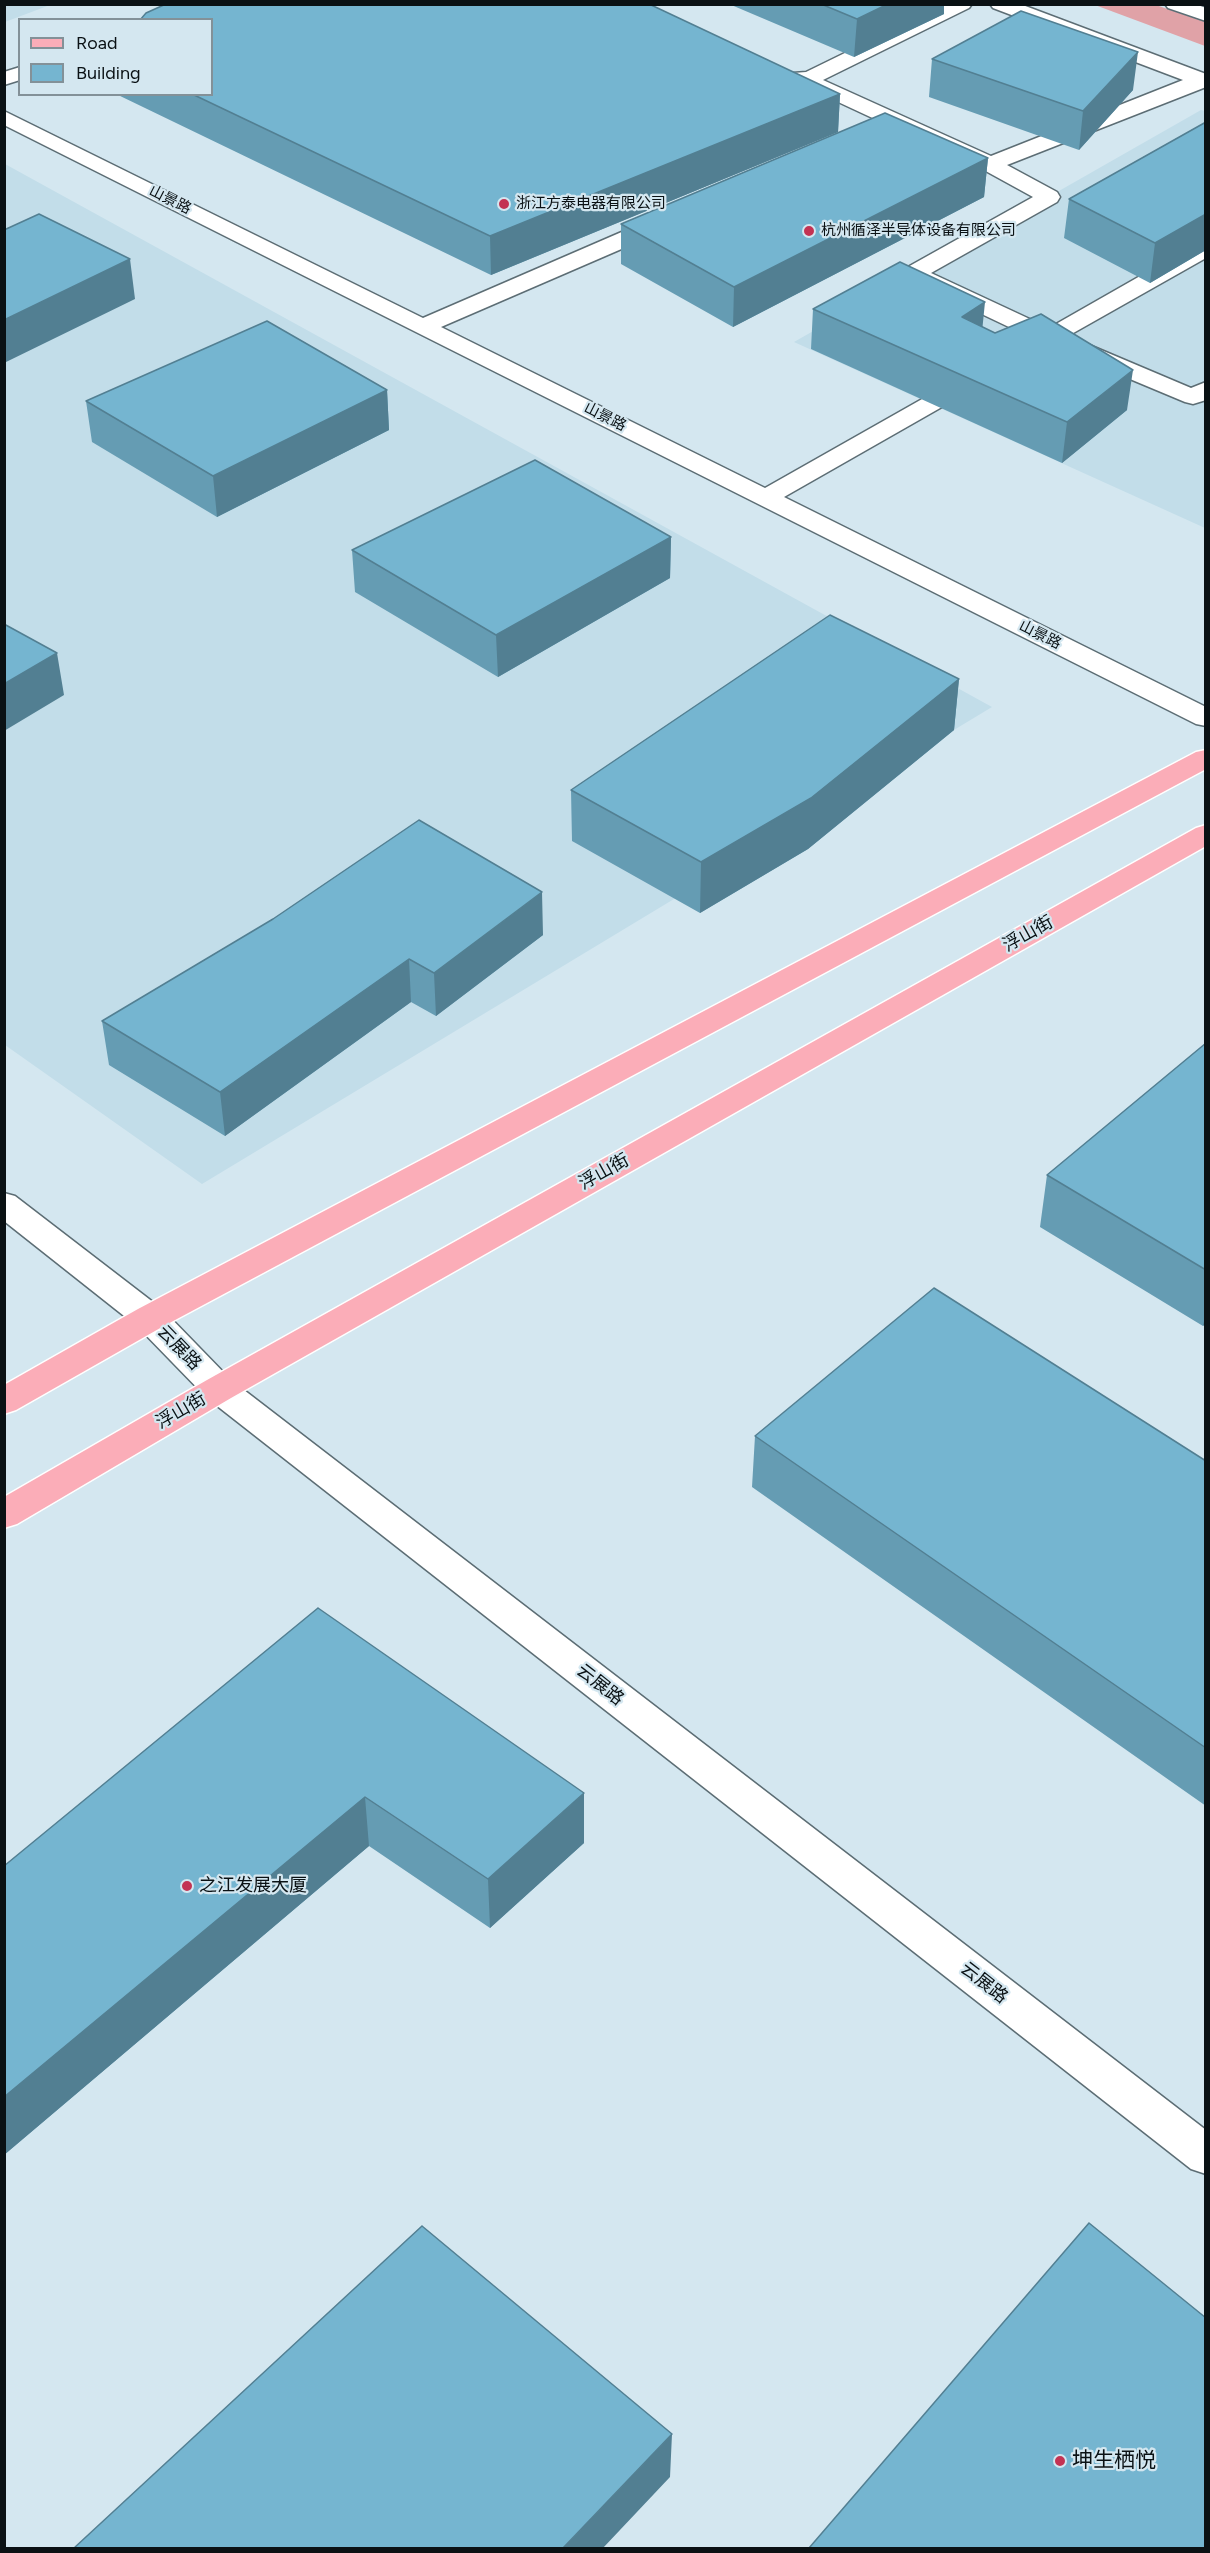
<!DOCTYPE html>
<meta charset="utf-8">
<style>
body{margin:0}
#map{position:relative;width:1210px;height:2553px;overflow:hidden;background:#d4e7f0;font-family:Figtree,sans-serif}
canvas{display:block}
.frame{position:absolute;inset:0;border:6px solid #0a1114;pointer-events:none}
.legend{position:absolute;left:18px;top:18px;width:195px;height:78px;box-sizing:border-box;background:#d4e7f0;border:2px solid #839198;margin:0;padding:8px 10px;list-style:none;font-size:18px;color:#0a1114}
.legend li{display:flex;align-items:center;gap:12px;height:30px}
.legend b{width:30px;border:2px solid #839198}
</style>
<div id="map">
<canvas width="1210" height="2553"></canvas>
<div class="frame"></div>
<ul class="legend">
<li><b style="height:8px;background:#fbadb8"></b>Road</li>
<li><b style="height:16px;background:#75b5d0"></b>Building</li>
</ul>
</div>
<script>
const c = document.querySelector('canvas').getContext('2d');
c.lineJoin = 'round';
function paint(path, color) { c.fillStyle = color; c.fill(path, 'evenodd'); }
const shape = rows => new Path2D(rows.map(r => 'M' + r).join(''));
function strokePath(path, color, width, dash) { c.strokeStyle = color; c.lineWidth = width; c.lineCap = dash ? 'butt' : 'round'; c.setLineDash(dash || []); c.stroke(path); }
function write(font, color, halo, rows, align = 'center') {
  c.font = font + ' Figtree,"Noto Sans SC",sans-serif'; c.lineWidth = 4.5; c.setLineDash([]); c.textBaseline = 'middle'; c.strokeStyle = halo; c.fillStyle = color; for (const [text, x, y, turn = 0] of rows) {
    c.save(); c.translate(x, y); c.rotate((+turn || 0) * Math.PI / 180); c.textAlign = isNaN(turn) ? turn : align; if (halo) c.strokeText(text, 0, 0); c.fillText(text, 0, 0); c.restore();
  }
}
const built = shape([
 [5,4,50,4,50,5,5,22],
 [1201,110,1205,111,1205,528,794,342],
 [5,164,992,707,202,1184,5,1045]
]);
const green = shape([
 [1095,5,1156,5,1205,22,1205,46]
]);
const minor = shape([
 [945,4,972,4,969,8,823,80,991,156,1183,80,993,8,990,4,1020,4,1206,74,1206,87,1007,165,1057,192,1060,197,1057,202,931,273,1049,328,1198,243,1206,241,1206,258,1068,336,1191,388,1206,382,1206,400,1193,404,1185,402,1051,346,1038,351,1030,349,1026,344,1032,338,906,278,903,273,906,268,1033,197,982,169,793,81,790,77,793,73,806,72,945,4],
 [1165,4,1195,4,1206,8,1206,21,1168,8,1165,4],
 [20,67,20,80,4,85,4,72,20,67],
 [4,111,423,318,654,218,662,216,670,218,673,223,670,228,441,327,765,488,961,377,969,375,977,377,981,382,977,387,784,497,1206,707,1206,726,1196,724,4,125,4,111],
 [4,1193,15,1196,162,1309,231,1380,1206,2130,1206,2174,1191,2169,207,1398,138,1327,4,1221,4,1193]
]);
const major = shape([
 [1206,750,1206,769,162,1327,16,1410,4,1414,4,1385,138,1309,1196,752,1206,750],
 [1206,825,1206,846,231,1398,17,1524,4,1528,4,1497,207,1380,1196,828,1206,825]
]);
const wall = shape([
 [729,4,944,4,944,14,854,57],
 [932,59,1133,90,1079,150,929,97],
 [116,94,840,94,838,132,491,275],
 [1206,122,1206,250,1150,283,1064,238,1069,199],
 [988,158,984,197,733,327,621,264,621,224],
 [813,309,983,327,1127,410,1062,463,811,349],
 [387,390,389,430,217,517,92,442,86,401],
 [671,537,670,578,498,677,355,592,352,550],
 [959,679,954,730,808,849,700,913,572,841,571,790],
 [273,919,543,935,436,1016,411,1002,225,1136,109,1065,102,1021],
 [1206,1043,1206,1323,1203,1326,1040,1227,1047,1175],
 [755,1436,1206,1461,1206,1806,752,1487],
 [318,1608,584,1843,490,1928,369,1846,4,2155,4,1866]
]);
const shadedWall = shape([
 [888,4,944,4,944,14,854,57,857,19],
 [1138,52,1133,90,1079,150,1083,111],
 [840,94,838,132,491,275,490,236],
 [988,158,984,197,733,327,734,287],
 [1206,214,1206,250,1150,283,1155,243],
 [130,259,135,299,4,363,4,320],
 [985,302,981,342,962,317],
 [1133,370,1127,410,1062,463,1067,422],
 [387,390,389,430,217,517,213,476],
 [671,537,670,578,498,677,496,635],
 [57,653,64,695,4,731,4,684],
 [959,679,954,730,808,849,700,913,701,862],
 [542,892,543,935,436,1016,434,973],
 [409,959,411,1002,225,1136,220,1092],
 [1206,1312,1206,1323,1203,1326],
 [584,1793,584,1843,490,1928,488,1879],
 [365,1797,369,1846,4,2155,4,2097],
 [672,2434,670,2477,603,2548,563,2548]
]);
const building = shape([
 [166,4,649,4,840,94,490,236,192,94,212,94,212,20,140,20,146,13,166,4],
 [821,4,888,4,857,19,821,4],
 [1021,11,1138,52,1083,111,932,59,1021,11],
 [885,113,988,158,734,287,621,224,885,113],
 [1206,122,1206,214,1155,243,1069,199,1206,122],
 [39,214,130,259,4,320,4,230,39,214],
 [900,262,985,302,962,317,995,333,1041,314,1133,370,1067,422,813,309,900,262],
 [267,321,387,390,213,476,86,401,267,321],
 [535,460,671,537,496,635,352,550,535,460],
 [830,615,959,679,811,798,701,862,571,790,830,615],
 [4,624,57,653,4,684,4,624],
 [419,820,542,892,434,973,409,959,220,1092,102,1021,273,919,419,820],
 [1206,1043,1206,1270,1047,1175,1206,1043],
 [934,1288,1206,1461,1206,1748,755,1436,934,1288],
 [318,1608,584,1793,488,1879,365,1797,4,2097,4,1866,318,1608],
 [1089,2223,1206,2318,1206,2548,809,2548,1089,2223],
 [422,2226,672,2434,563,2548,74,2548,422,2226]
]);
const markers = [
 [504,204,6,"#c33353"],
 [809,231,6,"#c33353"],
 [187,1886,6,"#c33353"],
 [1060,2461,6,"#c33353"]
];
const farStreetnames = [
 ["山景路",170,200,27],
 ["山景路",605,417,27],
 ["山景路",1040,635,27]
];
const farPoinames = [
 ["浙江方泰电器有限公司",516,204],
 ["杭州循泽半导体设备有限公司",821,231]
];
const streetNames = [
 ["浮山街",1028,934,-29],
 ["浮山街",604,1172,-29],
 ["云展路",179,1348,46],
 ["浮山街",181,1411,-30],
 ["云展路",600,1685,38],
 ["云展路",984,1983,38]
];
const poiNames = [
 ["之江发展大厦",199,1886]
];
const nearPoinames = [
 ["坤生栖悦",1072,2461]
];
paint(built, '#c2dde9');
paint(green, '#e0a2a7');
strokePath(minor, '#5c6d74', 3);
strokePath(major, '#fff', 3);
paint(minor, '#fff');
paint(major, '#fbadb8');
paint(wall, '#659cb3');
paint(shadedWall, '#527f92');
paint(building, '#75b5d0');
strokePath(building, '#527f92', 1.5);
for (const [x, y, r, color] of markers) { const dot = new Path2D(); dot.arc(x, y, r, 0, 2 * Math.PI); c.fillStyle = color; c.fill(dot); strokePath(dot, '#d4e7f0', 2); }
write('15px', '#0a1114', '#d4e7f0', farStreetnames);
write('15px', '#0a1114', '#d4e7f0', farPoinames, 'left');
write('18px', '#0a1114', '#d4e7f0', streetNames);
write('18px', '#0a1114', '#d4e7f0', poiNames, 'left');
write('21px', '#0a1114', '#d4e7f0', nearPoinames, 'left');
</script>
